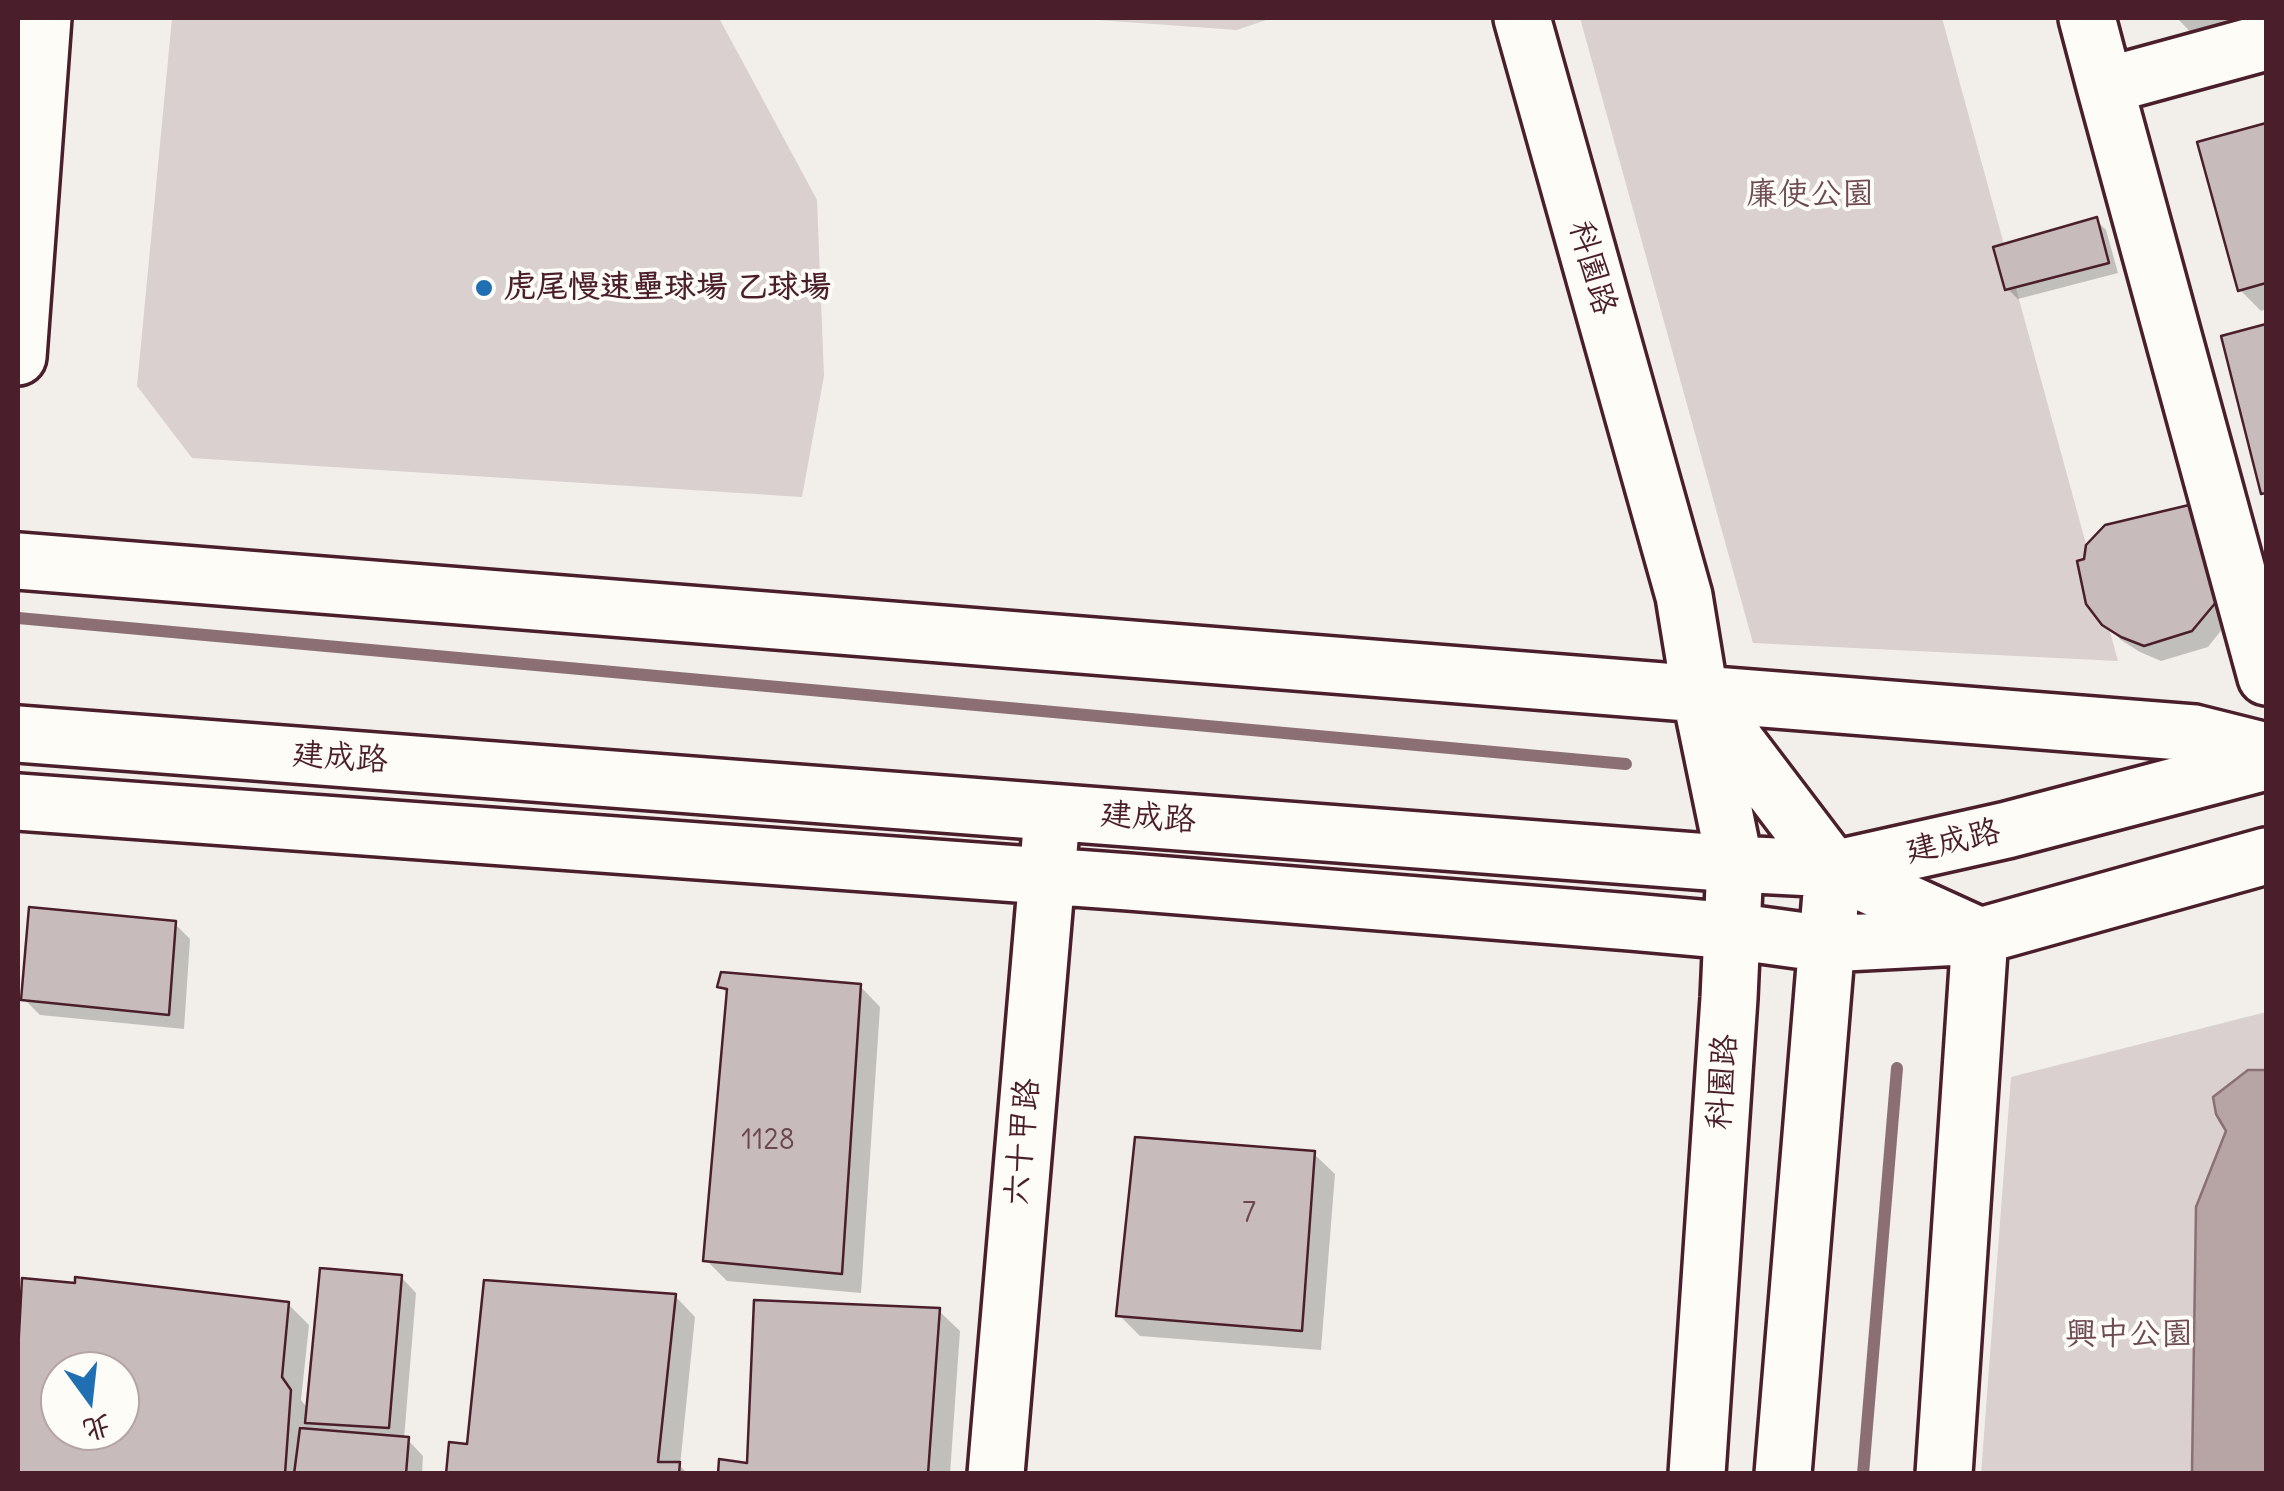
<!DOCTYPE html>
<meta charset="utf-8">
<style>
body{margin:0}
#map{position:relative;width:2284px;height:1491px;overflow:hidden;background:#f2efeb;font-family:Delius,"LXGW WenKai TC",sans-serif}
canvas{display:block}
.frame{position:absolute;inset:0;border:20px solid #4a1f2b;pointer-events:none}
.north{position:absolute;left:40px;top:1351px;width:100px;height:100px;box-sizing:border-box;background:#fdfcf7;border:2px solid #b5a4a5;border-radius:50%;rotate:165deg;font-size:28px;font-weight:700;line-height:40px;text-align:center;color:#4a1f2b}
.north::after{content:'';display:block;margin:auto;width:35px;height:45px;background:#1f6fb2;clip-path:polygon(50% 0,100% 100%,50% 72%,0 100%)}
</style>
<div id="map">
<canvas width="2284" height="1491"></canvas>
<div class="frame"></div>
<div class="north">北</div>
</div>
<script>
const c = document.querySelector('canvas').getContext('2d');
c.lineJoin = 'round';
function paint(path, color) { c.fillStyle = color; c.fill(path, 'evenodd'); }
const shape = rows => new Path2D(rows.map(r => 'M' + r).join(''));
function strokePath(path, color, width, dash) { c.strokeStyle = color; c.lineWidth = width; c.lineCap = dash ? 'butt' : 'round'; c.setLineDash(dash || []); c.stroke(path); }
function write(font, color, halo, rows, align = 'center') {
  c.font = font + ' Delius,"LXGW WenKai TC",sans-serif'; c.lineWidth = 8; c.setLineDash([]); c.textBaseline = 'middle'; c.strokeStyle = halo; c.fillStyle = color; for (const [text, x, y, turn = 0] of rows) {
    c.save(); c.translate(x, y); c.rotate((+turn || 0) * Math.PI / 180); c.textAlign = isNaN(turn) ? turn : align; if (halo) c.strokeText(text, 0, 0); c.fillText(text, 0, 0); c.restore();
  }
}
const green = shape([
 [172,18,719,18,817,200,824,376,802,497,192,458,137,386],
 [1070,18,1272,18,1237,30],
 [1580,18,1942,18,2118,661,1753,643],
 [2266,1012,2266,1473,1981,1474,2011,1077]
]);
const water = shape([
 [2248,1070,2266,1070,2266,1473,2192,1473,2196,1207,2226,1131,2216,1114,2213,1097,2248,1070]
]);
const shadow = shape([
 [2177,18,2266,18,2199,41],
 [2266,126,2266,309,2261,311,2240,290,2200,144],
 [2096,220,2106,230,2118,273,2018,299,2008,289],
 [2266,327,2266,496,2263,493,2224,338],
 [2189,508,2205,524,2231,618,2208,647,2161,661,2140,652,2121,640,2104,623],
 [174,923,190,939,184,1029,40,1015,24,999],
 [720,986,860,986,880,1007,861,1293,727,1281,706,1260,729,995],
 [1314,1154,1335,1174,1321,1350,1140,1336,1119,1315],
 [401,1277,416,1293,404,1439,408,1440,423,1456,422,1474,18,1474,18,1392,24,1281,288,1304,309,1325,301,1400,309,1410],
 [60,1371,120,1371,120,1431,60,1431],
 [675,1296,695,1317,680,1466,688,1474,449,1474,470,1446],
 [939,1311,960,1331,950,1474,721,1474,749,1466]
]);
const stream = shape([
 [18,618,1626,764],
 [1863,1474,1897,1068]
]);
const building = shape([
 [2266,123,2266,283,2238,291,2197,142,2266,123],
 [2097,217,2109,263,2005,290,1993,247,2097,217],
 [2266,324,2266,493,2261,494,2221,336,2266,324],
 [2189,505,2217,601,2192,631,2144,646,2121,637,2102,625,2086,604,2077,561,2084,559,2086,545,2105,525,2189,505],
 [29,907,176,921,169,1015,21,1000,29,907],
 [721,972,861,984,842,1274,703,1261,727,989,717,987,721,972],
 [1135,1137,1315,1151,1302,1331,1116,1316,1135,1137],
 [320,1268,402,1275,389,1428,305,1423,320,1268],
 [75,1277,289,1302,282,1377,291,1390,285,1474,18,1474,18,1352,22,1278,75,1283,75,1277],
 [60,1371,120,1371,120,1431,60,1431,60,1371],
 [484,1280,676,1294,658,1462,680,1462,679,1474,446,1474,449,1442,467,1444,484,1280],
 [754,1300,940,1308,928,1474,718,1474,719,1459,747,1463,754,1300],
 [300,1428,409,1437,406,1474,294,1474,300,1428]
]);
const minor = shape([
 [1522,18,1684,596,1700,694,1735,864,1729,998,1697,1474],
 [2087,18,2105,86],
 [2266,42,2105,86,2266,677],
 [18,357,43,18],
 [18,561,2194,733,2266,751],
 [1709,706,1833,869,1783,1474],
 [18,734,1735,864,1833,869,2007,830,2266,762],
 [18,802,1129,882,1631,922,1732,931,1826,944,1980,936,2266,856],
 [1833,869,1980,936,1944,1474],
 [996,1474,1050,840]
]);
const markers = [
 [484,288,10,"#1f6fb2"]
];
const numberNames = [
 ["1128",768,1141],
 ["7",1249,1214]
];
const parkNames = [
 ["廉使公園",1810,195],
 ["興中公園",2129,1335]
];
const streetNames = [
 ["科園路",1592,268,74],
 ["建成路",340,758,4],
 ["建成路",1148,818,4],
 ["建成路",1953,842,-13],
 ["科園路",1723,1082,-86],
 ["六十甲路",1023,1142,-85]
];
const poiNames = [
 ["虎尾慢速壘球場 乙球場",504,288]
];
paint(green, '#d9d0cf');
paint(water, '#b7a5a6');
strokePath(water, '#8b6f75', 2.5);
paint(shadow, '#0003');
strokePath(stream, '#8b6f75', 12);
paint(building, '#c8bbbb');
strokePath(building, '#4a1f2b', 2.5);
strokePath(minor, '#4a1f2b', 62);
strokePath(minor, '#fdfcf7', 55);
for (const [x, y, r, color] of markers) { const dot = new Path2D(); dot.arc(x, y, r, 0, 2 * Math.PI); c.fillStyle = color; c.fill(dot); strokePath(dot, '#fdfcf7', 4); }
write('28px', '#6a464f', null, numberNames);
write('32px', '#6e4b54', '#fdfcf7', parkNames);
write('32px', '#4a1f2b', '#fdfcf7', streetNames);
write('bold 32px', '#4a1f2b', '#fdfcf7', poiNames, 'left');
</script>
